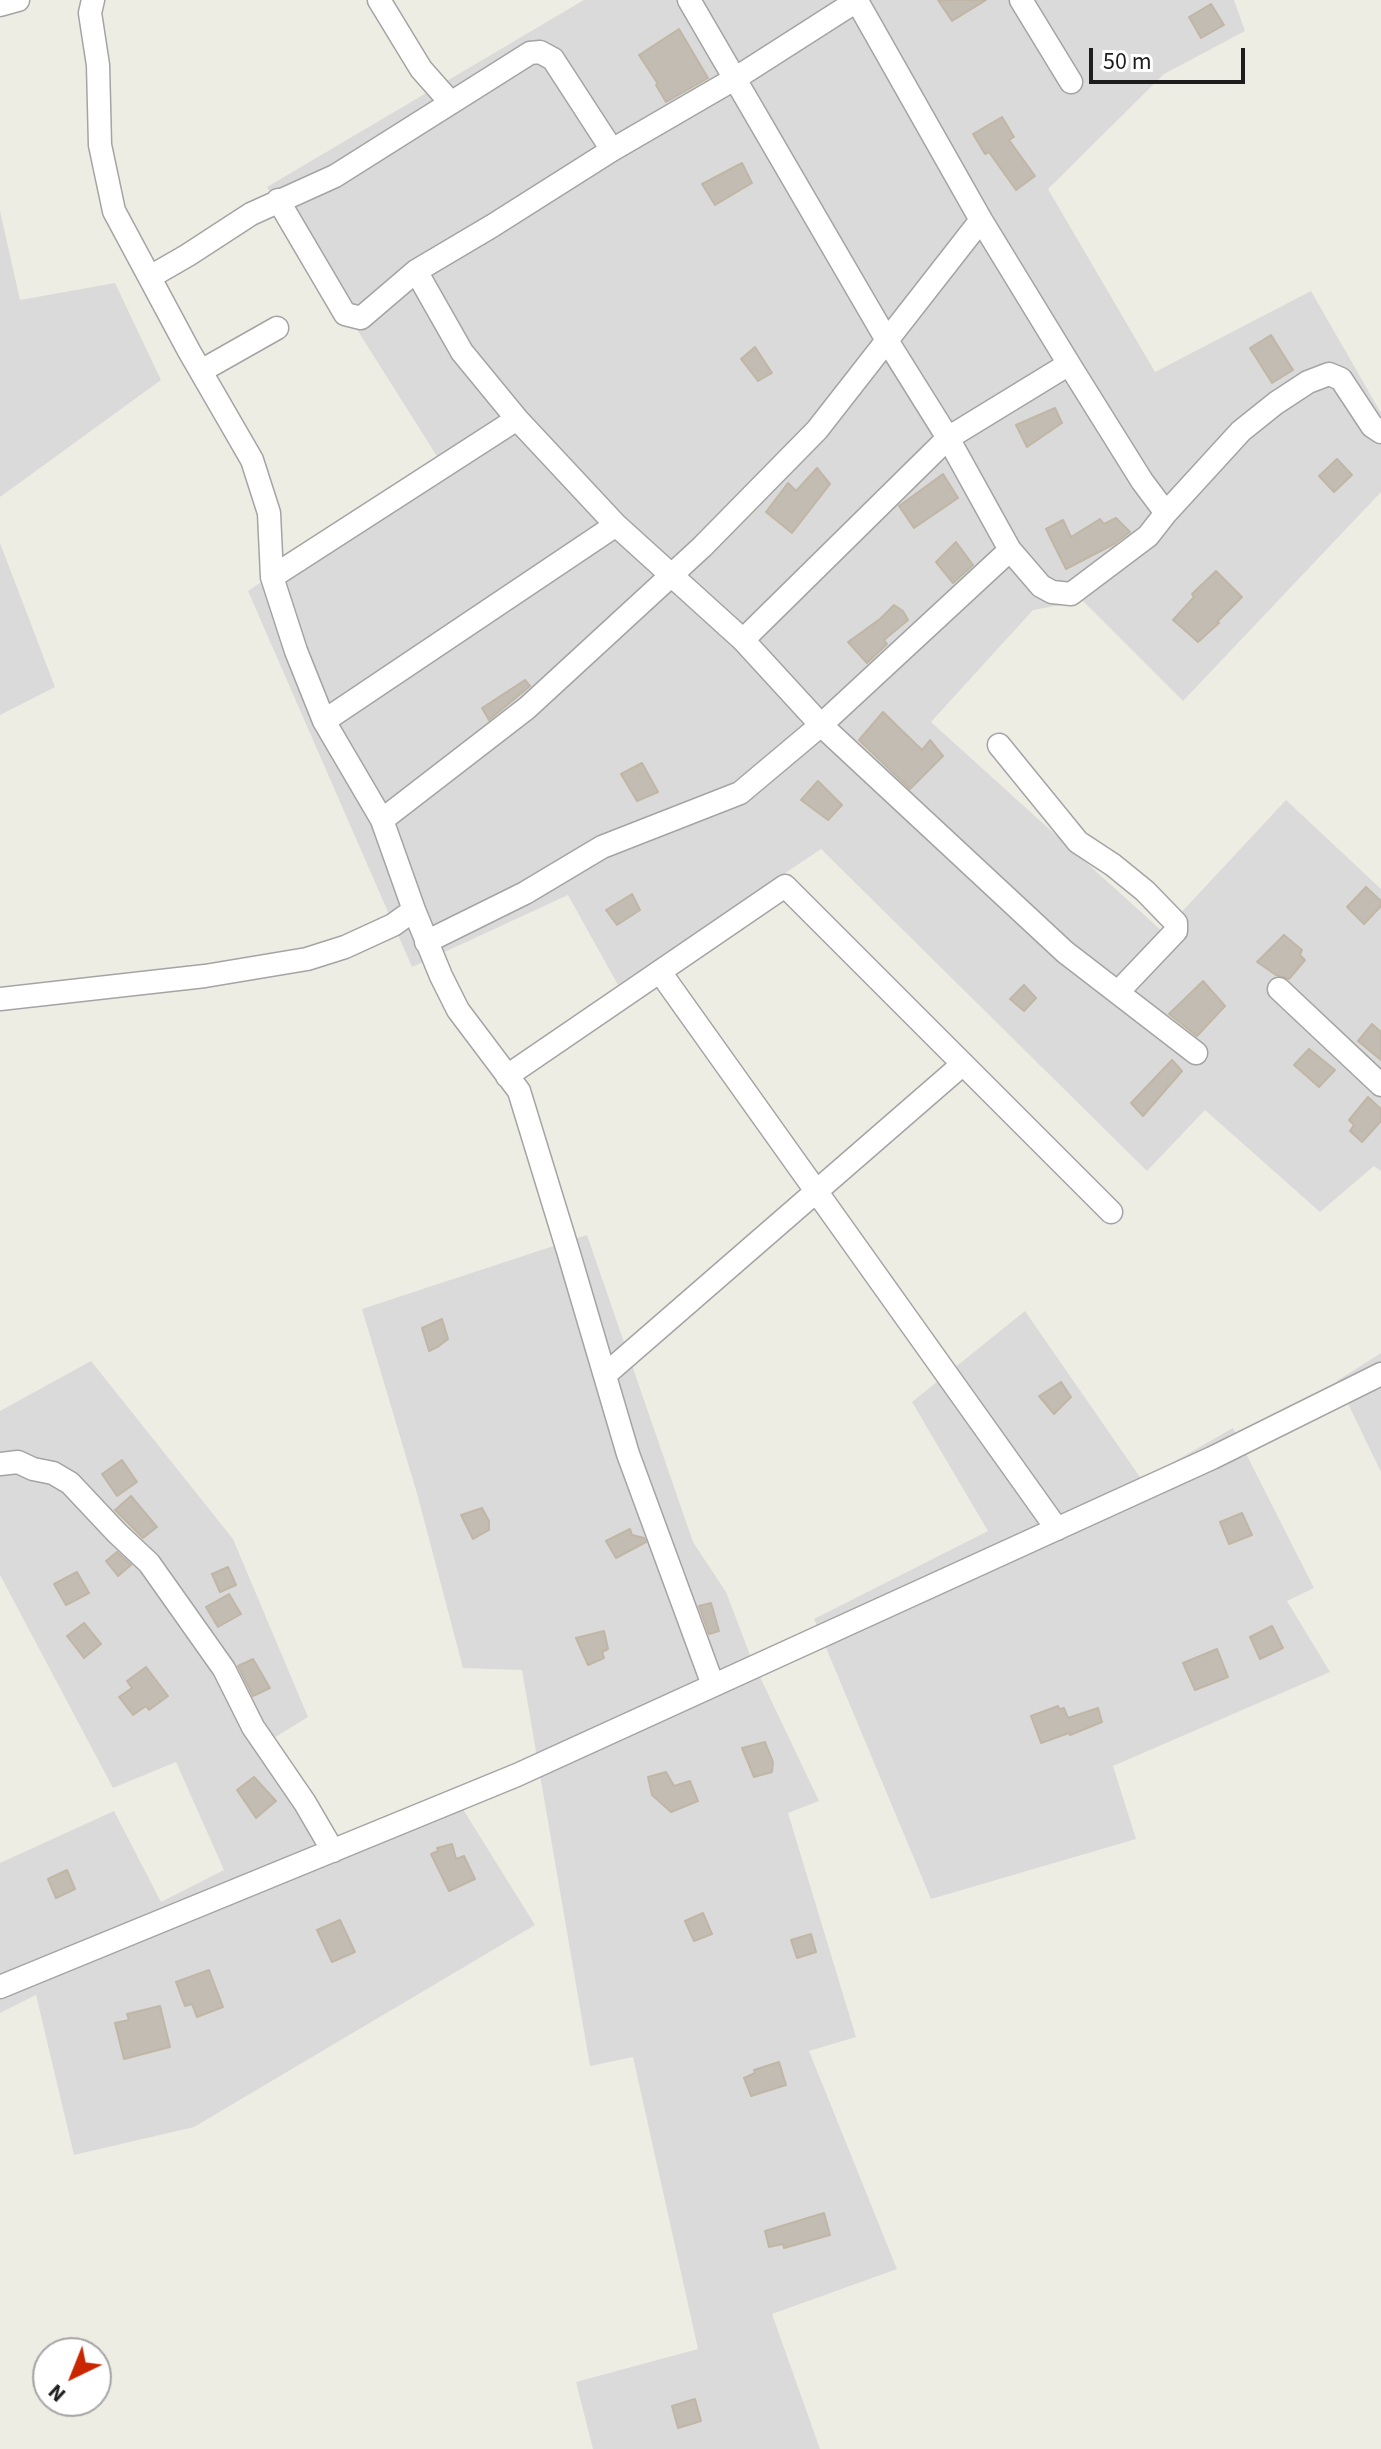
<!DOCTYPE html>
<style>
body{margin:0}
#map{position:relative;width:1381px;height:2449px;overflow:hidden;background:#eeede3;font-family:"Source Sans 3",sans-serif}
canvas{display:block}
.north{position:absolute;left:32px;top:2337px;width:80px;height:80px;box-sizing:border-box;background:#fff;border:2px solid #a5a5a5;border-radius:50%;rotate:223deg;font-size:22px;font-weight:700;line-height:32px;text-align:center;color:#1d1d1d}
.north::after{content:'';display:block;margin:auto;width:28px;height:36px;background:#ca2600;clip-path:polygon(50% 0,100% 100%,50% 72%,0 100%)}
.scale{position:absolute;left:1089px;top:48px;width:156px;height:36px;box-sizing:border-box;border:4px solid #1d1d1d;border-top:0;padding-left:10px;font-size:24px;line-height:28px;white-space:nowrap;color:#1d1d1d;-webkit-text-stroke:6px #fff;paint-order:stroke}
</style>
<div id="map">
<canvas width="1381" height="2449"></canvas>
<div class="north">N</div>
<div class="scale">50 m</div>
</div>
<script>
const c = document.querySelector('canvas').getContext('2d');
c.lineJoin = 'round';
function paint(path, color) { c.fillStyle = color; c.fill(path, 'evenodd'); }
const shape = rows => new Path2D(rows.map(r => 'M' + r).join(''));
function strokePath(path, color, width, dash) { c.strokeStyle = color; c.lineWidth = width; c.lineCap = dash ? 'butt' : 'round'; c.setLineDash(dash || []); c.stroke(path); }
const residential = shape([
 [584,0,1234,0,1245,31,1164,74,1048,189,1155,372,1311,291,1381,413,1381,492,1183,701,1083,601,1033,610,931,722,1163,932,1286,800,1381,889,1381,1171,1374,1166,1320,1212,1205,1110,1147,1171,821,849,618,985,568,895,412,967,248,591,440,461,267,187],
 [0,211,20,300,115,283,161,380,0,497],
 [0,543,55,687,0,715],
 [587,1235,693,1542,726,1592,752,1660,819,1801,788,1813,856,2037,809,2051,897,2269,772,2314,820,2449,593,2449,576,2382,698,2349,633,2057,590,2066,522,1670,463,1668,418,1497,362,1309],
 [1025,1311,1142,1480,1233,1428,1314,1588,1287,1601,1330,1672,1113,1766,1136,1839,931,1899,814,1619,988,1531,912,1402],
 [1381,1353,1381,1472,1337,1381],
 [91,1361,233,1539,308,1717,264,1744,335,1845,451,1790,535,1925,194,2127,74,2155,36,1995,0,2013,0,1863,114,1811,161,1902,224,1870,176,1762,113,1788,0,1575,0,1411]
]);
const building = shape([
 [938,0,986,0,952,21,938,0],
 [1211,4,1224,25,1201,38,1189,17,1211,4],
 [679,29,708,78,666,102,656,85,658,84,639,55,679,29],
 [1002,117,1014,137,1009,140,1035,176,1016,190,989,152,985,154,973,134,1002,117],
 [742,163,752,183,715,205,702,184,742,163],
 [1271,335,1293,370,1272,383,1250,348,1271,335],
 [755,347,772,373,758,381,741,359,755,347],
 [1055,408,1062,423,1027,447,1016,425,1055,408],
 [1337,459,1352,475,1334,492,1319,476,1337,459],
 [817,468,830,484,792,533,766,512,788,483,796,491,817,468],
 [943,474,958,498,914,528,899,506,943,474],
 [1116,518,1130,532,1114,544,1066,569,1046,529,1063,520,1071,537,1100,519,1104,524,1116,518],
 [956,542,973,565,953,583,936,562,956,542],
 [1216,571,1242,597,1217,622,1219,623,1198,642,1173,620,1194,597,1192,594,1216,571],
 [894,605,903,611,908,620,884,640,887,644,867,663,848,642,880,619,894,605],
 [525,680,530,686,489,720,482,708,525,680],
 [883,712,922,750,930,740,943,756,910,789,859,740,883,712],
 [642,763,658,792,637,801,621,774,642,763],
 [818,781,842,805,828,820,801,800,818,781],
 [1366,887,1381,901,1381,906,1364,924,1347,907,1366,887],
 [632,894,640,910,617,925,606,910,632,894],
 [1284,935,1302,950,1300,955,1305,960,1289,979,1276,975,1257,962,1284,935],
 [1203,981,1225,1006,1197,1036,1169,1014,1203,981],
 [1024,985,1036,998,1024,1011,1010,999,1024,985],
 [1372,1024,1381,1032,1381,1060,1358,1041,1372,1024],
 [1309,1049,1335,1070,1319,1087,1294,1065,1309,1049],
 [1172,1060,1182,1071,1143,1116,1131,1103,1172,1060],
 [1368,1097,1381,1109,1381,1121,1362,1142,1350,1131,1354,1125,1349,1120,1368,1097],
 [442,1319,448,1339,439,1346,429,1351,422,1328,442,1319],
 [1061,1382,1071,1397,1054,1414,1039,1396,1061,1382],
 [122,1460,137,1482,117,1496,102,1474,122,1460],
 [131,1496,157,1527,143,1538,115,1510,131,1496],
 [482,1508,489,1521,489,1530,473,1539,461,1515,482,1508],
 [1242,1513,1252,1535,1229,1544,1220,1522,1242,1513],
 [630,1529,632,1535,644,1538,646,1542,616,1558,606,1541,630,1529],
 [117,1552,131,1565,118,1576,106,1561,117,1552],
 [228,1567,236,1585,220,1592,212,1574,228,1567],
 [77,1572,89,1593,66,1605,54,1584,77,1572],
 [229,1594,241,1614,218,1627,206,1607,229,1594],
 [711,1603,719,1631,709,1634,699,1606,711,1603],
 [84,1623,101,1644,84,1658,67,1636,84,1623],
 [1272,1626,1283,1648,1260,1659,1250,1637,1272,1626],
 [604,1631,608,1649,602,1652,604,1658,588,1665,576,1638,604,1631],
 [1217,1649,1228,1677,1195,1690,1183,1663,1217,1649],
 [253,1659,270,1688,253,1696,238,1666,253,1659],
 [146,1667,168,1696,149,1710,146,1706,133,1715,119,1697,132,1688,127,1681,146,1667],
 [1058,1706,1059,1709,1064,1708,1068,1718,1098,1708,1102,1722,1070,1735,1069,1733,1041,1743,1031,1716,1058,1706],
 [765,1742,773,1762,772,1772,754,1777,742,1748,765,1742],
 [666,1772,674,1786,690,1781,698,1801,671,1812,652,1795,648,1777,666,1772],
 [254,1777,276,1801,256,1818,237,1790,254,1777],
 [452,1844,456,1859,464,1856,475,1879,449,1891,431,1854,438,1851,437,1848,452,1844],
 [67,1870,75,1889,56,1898,48,1879,67,1870],
 [703,1913,712,1934,694,1941,685,1921,703,1913],
 [340,1920,355,1952,332,1962,317,1930,340,1920],
 [811,1934,816,1952,797,1958,791,1940,811,1934],
 [209,1970,223,2007,197,2017,192,2004,185,2006,176,1982,209,1970],
 [160,2006,170,2047,124,2059,115,2023,129,2020,127,2014,160,2006],
 [779,2062,786,2085,751,2096,744,2078,755,2073,754,2070,779,2062],
 [824,2213,830,2235,784,2248,783,2244,769,2247,765,2231,824,2213],
 [695,2399,701,2421,678,2428,672,2406,695,2399]
]);
const minor = shape([
 [93,0,90,13,98,65,100,145,114,211,189,351,252,460,269,513,272,577,296,651,324,721,382,820,414,910],
 [379,0,421,69,451,103],
 [689,0,888,342,948,438,1010,550,1041,586,1052,592,1071,594,1148,536,1166,513],
 [1021,0,1071,82],
 [0,5,18,0],
 [278,200,345,314,361,318,416,271,492,226,612,150,736,78,858,0],
 [981,220,1069,364],
 [416,271,462,352,517,419,616,525,743,640,821,725,1065,952,1196,1053],
 [150,277,188,255,251,214,335,176,530,53,540,52,553,59,612,150],
 [201,371,277,328],
 [272,577,517,419],
 [743,640,948,438,1069,364,1142,481,1166,513,1241,431,1276,403,1308,382,1329,374,1341,379,1372,426,1381,432],
 [324,721,616,525],
 [999,745,1078,842,1113,865,1145,891,1176,923,1176,931,1118,992],
 [382,820,527,708,702,547,817,430,981,220,857,1],
 [426,942,525,893,602,847,740,793,821,725,1010,550],
 [660,972,1057,1529],
 [1279,989,1381,1085],
 [0,999,205,976,307,959,345,947,393,925,414,910,441,976,458,1010,519,1091,569,1254,628,1454,713,1685],
 [507,1076,785,886,1111,1212],
 [606,1374,963,1064],
 [0,1464,18,1462,33,1469,53,1473,70,1483,117,1533,149,1563,224,1669,253,1727,305,1803,333,1851],
 [0,1987,517,1775,1212,1458,1381,1374]
]);
paint(residential, '#dbdada');
paint(building, '#c3bcb2');
strokePath(building, '#c0b6a5', 2);
strokePath(minor, '#a4a4a4', 25);
strokePath(minor, '#fff', 22);
</script>
